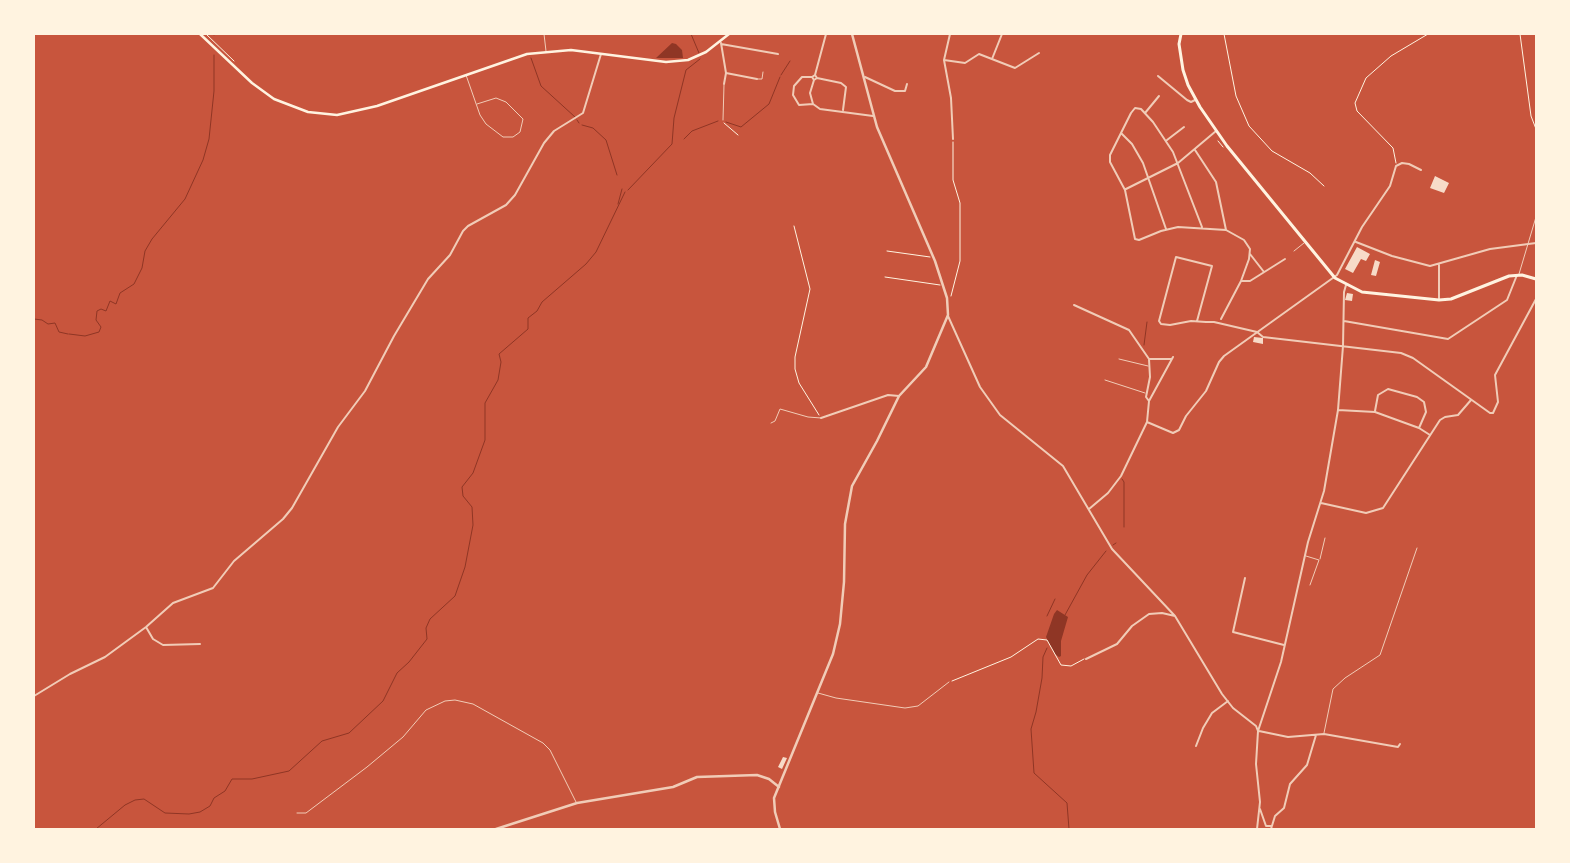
<!DOCTYPE html>
<style>
body{margin:0}
#map{position:relative;width:1570px;height:863px;overflow:hidden;background:#c8553d;font-family:"Alegreya Sans",sans-serif}
canvas{display:block}
.frame{position:absolute;inset:0;border:35px solid #fff3e0;pointer-events:none}
</style>
<div id="map">
<canvas width="1570" height="863"></canvas>
<div class="frame"></div>
</div>
<script>
const c = document.querySelector('canvas').getContext('2d');
c.lineJoin = 'round';
function paint(path, color) { c.fillStyle = color; c.fill(path, 'evenodd'); }
const shape = rows => new Path2D(rows.map(r => 'M' + r).join(''));
function strokePath(path, color, width, dash) { c.strokeStyle = color; c.lineWidth = width; c.lineCap = dash ? 'butt' : 'round'; c.setLineDash(dash || []); c.stroke(path); }
const water = shape([
 [672,43,676,44,682,50,683,58,656,58],
 [1057,610,1068,617,1061,641,1061,656,1059,657,1055,654,1046,637,1054,614]
]);
const stream = shape([
 [214,34,214,35],
 [691,34,699,53],
 [531,58,541,86,575,117],
 [781,75,790,61],
 [577,120,579,123],
 [726,122,741,127,769,104,780,77],
 [582,125,593,128,606,140,617,175],
 [684,139,692,131,718,121],
 [628,190,672,144,674,118,686,70,700,59],
 [618,204,622,189],
 [34,319,42,320,48,324,55,323,59,332,68,334],
 [69,334,85,336,99,332,101,327,96,320,97,311,101,309,106,311,110,301,116,304,120,293,134,284,142,268,145,251,152,239,185,199,203,160,209,139,214,91,214,55],
 [1144,345,1147,322],
 [1122,479,1124,482,1124,527],
 [1113,545,1116,543],
 [1065,615,1087,575,1106,551],
 [1047,616,1055,599],
 [1047,648,1043,657,1042,678,1036,712,1031,729,1034,773,1067,803,1069,829],
 [96,829,125,805,135,800,144,799,165,813,189,814,200,812,210,806,214,798,225,791,232,779,252,779,289,771,322,741,349,733,383,701,397,673,409,662,427,639,426,628,430,619,455,596,465,567,473,525,472,507,463,496,462,487,473,473,485,440,485,403,498,380,501,362,499,354,528,329,528,318,537,311,542,302,586,264,596,252,625,192]
]);
const building = shape([
 [1435,176,1449,183,1444,193,1430,188],
 [1357,247,1370,254,1366,261,1361,259,1353,273,1345,269],
 [1375,260,1380,262,1376,276,1371,275],
 [1347,293,1353,294,1352,301,1345,300],
 [1254,337,1263,338,1263,344,1253,342],
 [783,757,787,758,782,769,778,767]
]);
const path = shape([
 [206,34,234,61],
 [1224,34,1236,96,1249,126,1272,151,1310,173,1324,186],
 [1520,34,1531,116,1536,129],
 [724,123,738,135],
 [1218,141,1223,147],
 [1396,163,1393,148,1357,111,1355,103,1366,78,1391,56,1428,34],
 [794,226,810,289,795,357,795,369,799,383,819,415],
 [887,251,930,257],
 [885,277,940,285],
 [951,296,960,261,960,203,953,180,953,142],
 [952,681,1011,657,1038,639,1047,640,1061,665,1071,666,1084,659]
]);
const service = shape([
 [544,34,546,51],
 [466,75,480,115,486,124,503,137,513,137,520,132,523,119,506,102,496,98,477,104],
 [757,79,762,79,763,72],
 [723,120,724,85],
 [1294,251,1304,243],
 [1519,274,1536,217],
 [1119,359,1148,366],
 [1105,380,1145,393],
 [771,423,775,421,780,409,808,417,821,418],
 [1306,556,1319,560,1310,585],
 [1320,559,1325,538],
 [818,693,836,698,905,708,918,706,949,682],
 [1324,733,1333,689,1345,678,1380,655,1417,548],
 [297,813,306,813,367,767,403,737,426,710,445,701,455,700,473,704,543,743,550,750,576,802]
]);
const minor = shape([
 [950,34,944,60,951,98,953,139],
 [721,43,726,73,724,84],
 [721,44,778,54],
 [992,59,1002,34],
 [944,60,965,63,979,54,1015,68,1039,53],
 [726,73,757,79],
 [815,75,826,34],
 [1158,76,1187,100,1191,102,1195,100],
 [812,77,802,77,794,86,793,95,799,105,813,104,820,109,873,116],
 [865,77,895,91,905,91,907,84],
 [817,78,815,75,812,77,814,80,817,78,841,83,846,87,843,110],
 [813,104,810,93,814,80],
 [1145,113,1159,96],
 [1121,133,1132,144,1143,163,1166,229],
 [1167,140,1184,127],
 [1195,150,1216,182,1226,230],
 [1126,189,1178,163,1216,131],
 [1202,227,1173,152,1153,122,1141,109,1135,108,1131,113,1110,155,1110,162,1125,190,1135,239,1139,240,1161,231,1178,227,1226,230,1244,240,1250,249,1249,259,1241,281],
 [1356,242,1392,256,1430,266,1490,249,1536,243],
 [1250,254,1264,272],
 [1439,265,1439,300],
 [1074,305,1129,330,1149,359],
 [948,316,980,387,1000,415,1063,466,1112,549,1175,616,1222,694,1233,708,1256,726,1258,731],
 [1221,319,1241,281,1250,281,1285,259],
 [1197,321,1212,266,1176,257,1159,321,1161,324,1170,325,1191,321,1206,322,1214,322,1257,332,1263,337,1401,353,1413,358,1490,413,1493,413,1498,402,1495,375,1536,299],
 [1344,321,1448,339,1507,300,1517,275],
 [1149,359,1150,377,1146,397,1149,401],
 [1149,359,1171,359],
 [1338,410,1375,412,1419,428,1430,435],
 [1375,411,1378,395,1388,389,1417,397,1424,402,1426,412,1419,428],
 [821,418,888,395,899,396],
 [1147,422,1173,433,1179,430,1186,416,1206,391,1219,362,1224,356,1337,275,1362,227,1390,186,1396,166,1402,163,1409,164,1421,170],
 [1321,503,1366,513,1383,508,1440,420,1445,417,1458,415,1471,400],
 [1089,509,1108,493,1121,476,1147,422,1149,401,1173,357],
 [1245,578,1233,632,1284,645],
 [146,627,153,639,163,645,200,644],
 [1086,659,1117,644,1132,626,1149,614,1162,613,1175,616],
 [34,696,70,674,105,657,146,627,173,603,213,588,234,561,283,519,292,508,338,427,365,391,394,336,428,279,450,255,463,231,468,226,506,205,515,195,544,143,554,131,583,113,601,54],
 [1259,731,1288,737,1324,734,1398,747,1400,744],
 [1196,746,1203,728,1212,713,1228,701],
 [1260,809,1266,826,1272,826],
 [1257,829,1260,802,1256,764,1258,731,1281,662,1308,542,1324,491,1338,410,1343,346,1344,292,1346,285],
 [1271,829,1275,816,1284,808,1290,784,1307,765,1316,735]
]);
const tertiary = shape([
 [496,829,577,803,673,787,697,777,757,775,769,779,779,787],
 [780,829,775,812,774,798,833,654,840,624,844,582,845,524,852,486,877,441,899,396,926,367,948,315,947,298,935,261,877,127,852,34]
]);
const secondary = shape([
 [200,34,252,83,274,99,308,112,337,115,377,106,527,54,571,50,666,62,688,60,706,52,729,34]
]);
const primary = shape([
 [1181,34,1179,44,1183,70,1188,85,1200,107,1227,146,1335,278,1362,292,1439,300,1451,299,1509,276,1522,275,1536,279]
]);
paint(water, '#8f3625');
strokePath(stream, '#8f3625', 1);
paint(building, '#f7dbc8');
strokePath(path, '#fff3e0', 1);
strokePath(service, '#f1ccb7', 1);
strokePath(minor, '#f1ccb7', 2);
strokePath(tertiary, '#f1ccb7', 2.5);
strokePath(secondary, '#fff3e0', 2.5);
strokePath(primary, '#fff3e0', 3);
</script>
